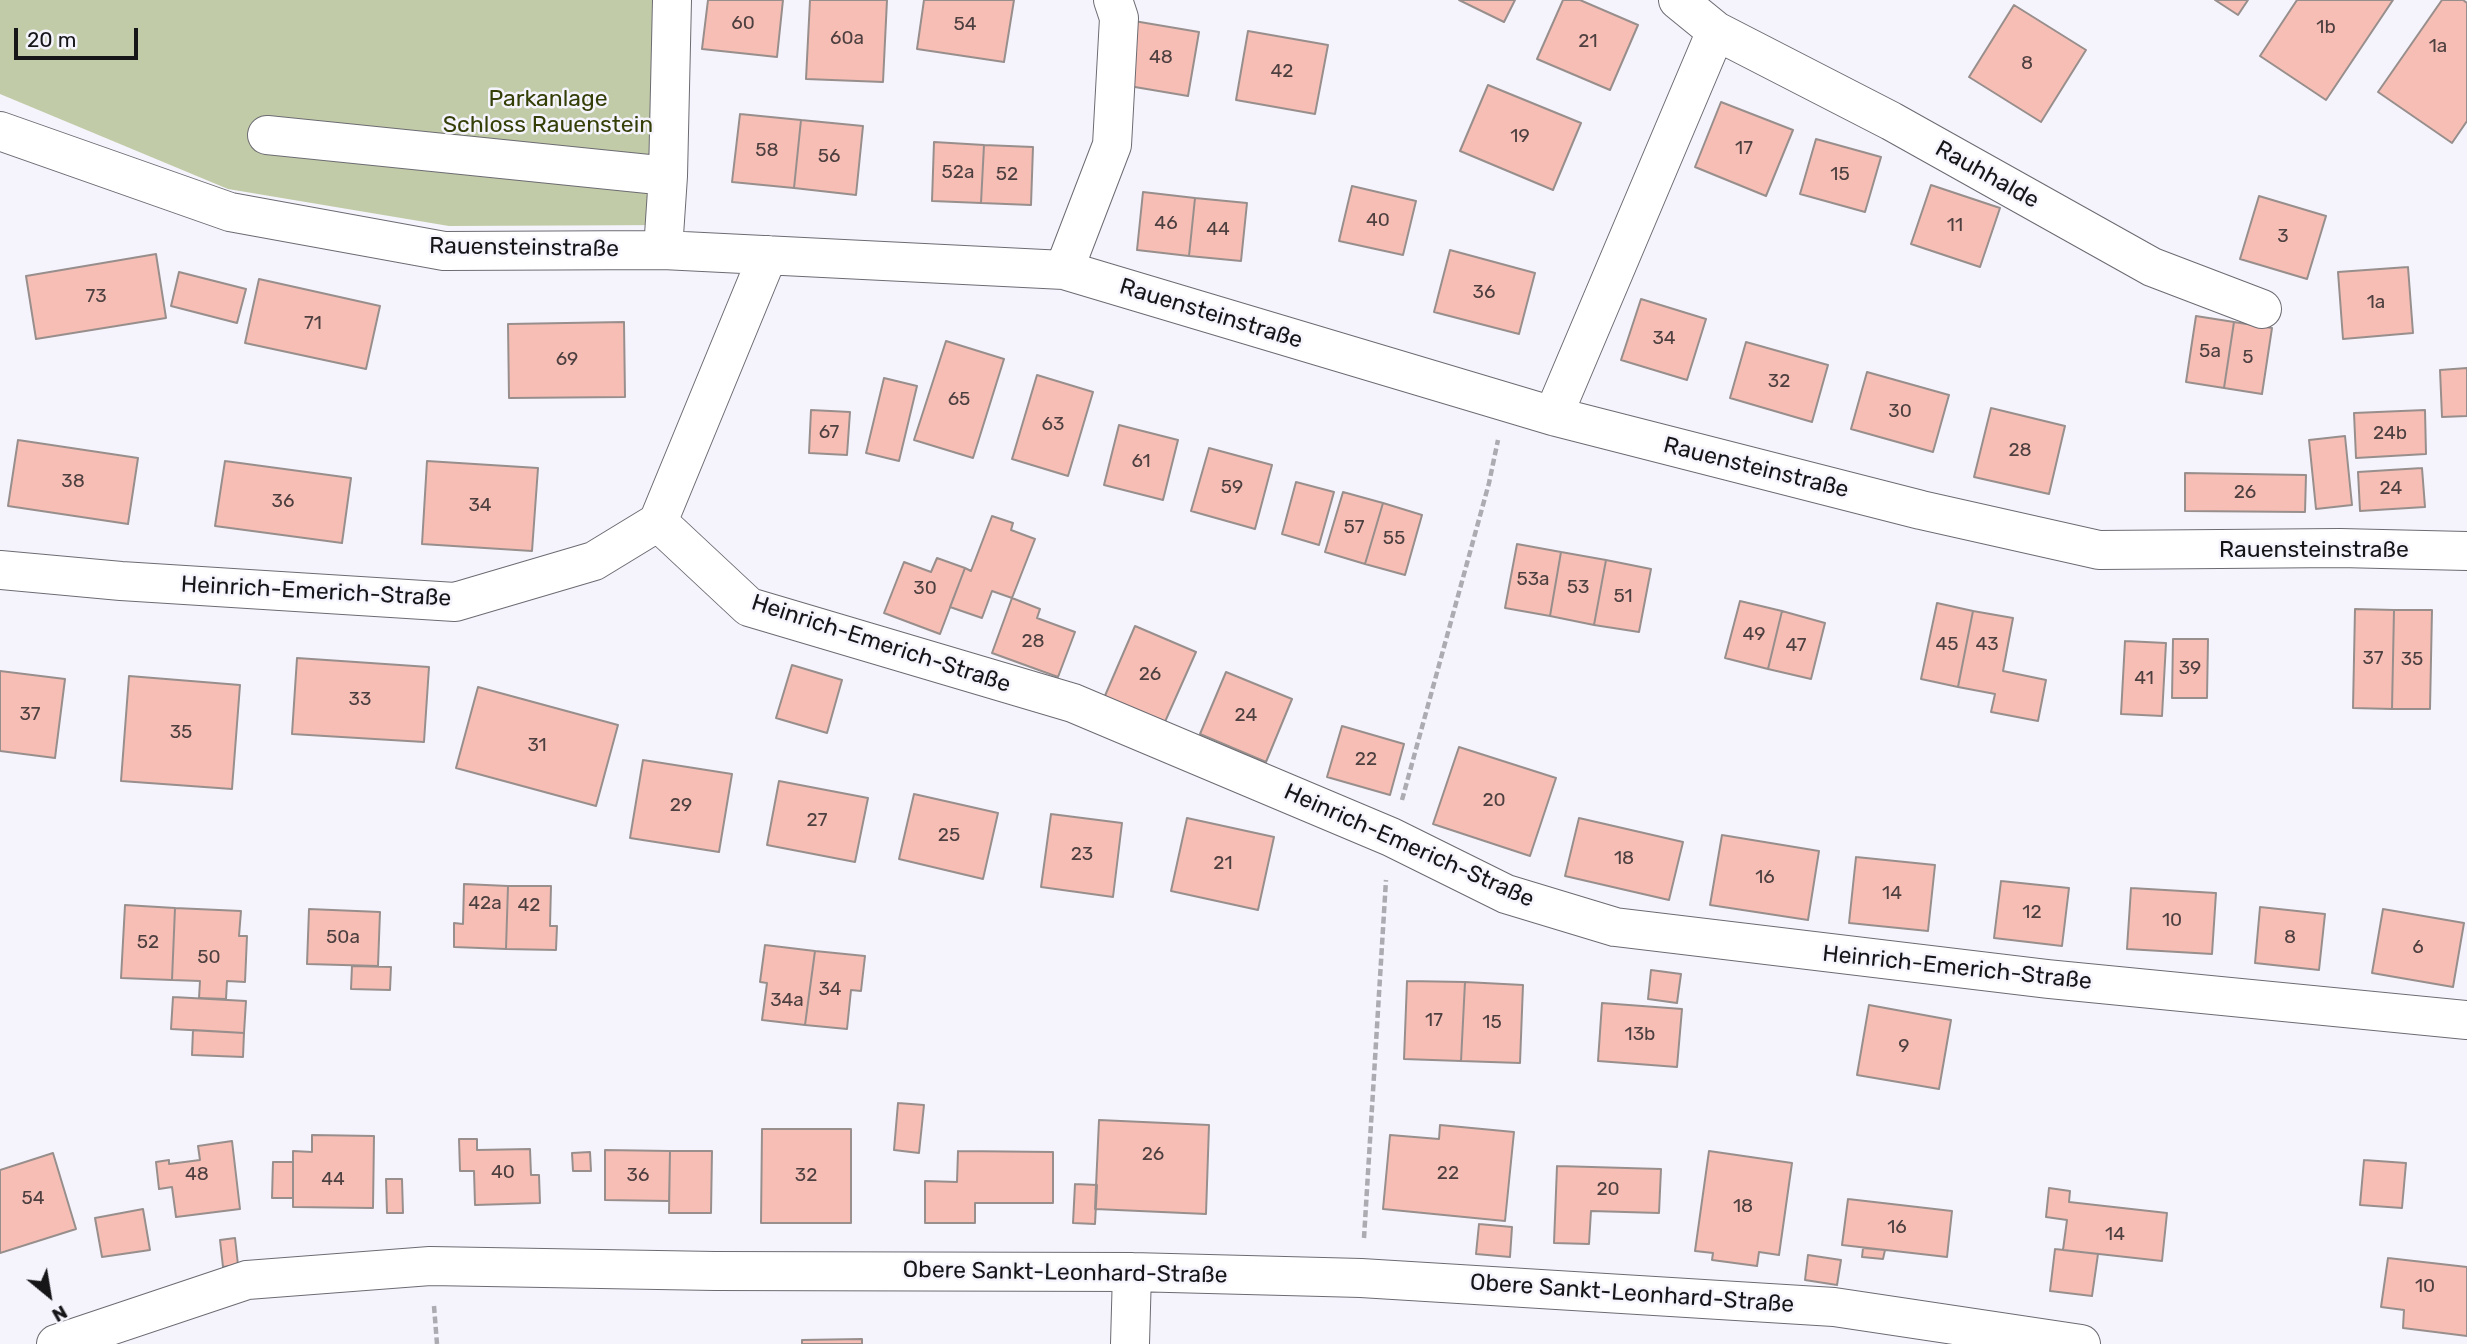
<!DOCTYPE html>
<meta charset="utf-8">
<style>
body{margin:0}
#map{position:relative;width:2467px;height:1344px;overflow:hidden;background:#f5f4fd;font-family:Rubik,sans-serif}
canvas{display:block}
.north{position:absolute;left:14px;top:1260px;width:70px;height:70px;-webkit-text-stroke:5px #f5f4fd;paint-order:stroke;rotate:150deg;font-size:19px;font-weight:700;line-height:28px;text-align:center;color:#161619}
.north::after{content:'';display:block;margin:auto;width:24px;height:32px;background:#161619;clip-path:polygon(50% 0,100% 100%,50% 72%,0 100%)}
.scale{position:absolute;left:14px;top:28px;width:124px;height:32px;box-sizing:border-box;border:4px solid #161619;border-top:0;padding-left:9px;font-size:21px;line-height:24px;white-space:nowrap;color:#161619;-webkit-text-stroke:5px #f5f4fd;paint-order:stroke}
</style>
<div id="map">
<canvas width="2467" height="1344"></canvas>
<div class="north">N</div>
<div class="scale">20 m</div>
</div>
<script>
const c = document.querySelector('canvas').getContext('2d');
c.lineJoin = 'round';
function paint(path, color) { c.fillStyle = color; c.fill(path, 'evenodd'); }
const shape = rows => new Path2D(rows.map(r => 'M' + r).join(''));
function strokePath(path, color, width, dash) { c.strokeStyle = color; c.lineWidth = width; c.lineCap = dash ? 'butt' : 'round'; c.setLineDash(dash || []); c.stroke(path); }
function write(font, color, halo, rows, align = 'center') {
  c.font = font + ' Rubik,sans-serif'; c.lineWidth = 5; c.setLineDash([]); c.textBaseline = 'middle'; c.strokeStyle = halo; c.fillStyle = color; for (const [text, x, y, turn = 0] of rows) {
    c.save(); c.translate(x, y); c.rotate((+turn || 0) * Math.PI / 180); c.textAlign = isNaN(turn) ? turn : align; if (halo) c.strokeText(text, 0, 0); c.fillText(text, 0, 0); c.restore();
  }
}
const green = shape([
 [0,0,690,0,676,225,449,226,228,189,0,94]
]);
const building = shape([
 [708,0,783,0,777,57,702,49,708,0],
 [810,0,887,0,883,82,806,79,810,0],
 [924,0,1014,0,1004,62,917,49,924,0],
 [1459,0,1515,0,1504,22,1459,0],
 [1563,0,1580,0,1638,25,1610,90,1537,59,1563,0],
 [2215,0,2248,0,2238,15,2215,0],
 [2297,0,2393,0,2326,100,2260,56,2297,0],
 [2442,0,2463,0,2467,3,2467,121,2452,143,2378,92,2442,0],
 [2014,5,2086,50,2041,122,1969,77,2014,5],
 [1134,21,1199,32,1188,96,1123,85,1134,21],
 [1248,31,1328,45,1315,114,1236,100,1248,31],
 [1488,85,1581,123,1553,190,1460,151,1488,85],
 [1721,102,1793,130,1766,196,1695,167,1721,102],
 [740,114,801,120,794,188,732,182,740,114],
 [801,120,863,126,856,195,794,188,801,120],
 [1816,139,1881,157,1865,212,1800,194,1816,139],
 [934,142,984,145,981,203,932,201,934,142],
 [984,145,1033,147,1031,205,981,203,984,145],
 [1931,185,2000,208,1980,267,1911,244,1931,185],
 [1352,186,1416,201,1403,255,1339,241,1352,186],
 [1143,192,1195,198,1189,256,1137,250,1143,192],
 [2259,196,2326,216,2307,279,2240,259,2259,196],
 [1195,198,1247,203,1241,261,1189,256,1195,198],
 [1450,250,1535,273,1519,334,1434,312,1450,250],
 [156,254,166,318,36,339,26,276,156,254],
 [2408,267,2413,333,2343,339,2338,272,2408,267],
 [179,272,246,289,237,323,171,306,179,272],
 [259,279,380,306,366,369,245,343,259,279],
 [1641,299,1706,319,1687,380,1621,360,1641,299],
 [2196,316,2234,322,2224,388,2186,382,2196,316],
 [624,322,625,397,509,398,508,324,624,322],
 [2234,322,2272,328,2262,394,2224,388,2234,322],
 [946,341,1004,359,973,458,914,440,946,341],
 [1746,342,1828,365,1812,422,1730,398,1746,342],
 [2467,368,2467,416,2442,417,2440,370,2467,368],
 [1867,372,1949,395,1933,452,1851,429,1867,372],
 [1037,375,1093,392,1068,476,1012,459,1037,375],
 [884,378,917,386,899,461,866,453,884,378],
 [1991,408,2065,426,2049,494,1974,477,1991,408],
 [811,410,850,412,847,455,809,453,811,410],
 [2425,410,2426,454,2356,458,2354,413,2425,410],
 [1119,425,1178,440,1163,500,1104,485,1119,425],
 [2345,436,2352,505,2316,509,2309,440,2345,436],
 [18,440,138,458,128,524,8,506,18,440],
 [1209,448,1272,465,1255,529,1191,511,1209,448],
 [225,461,351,478,342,543,215,526,225,461],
 [427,461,538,468,532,551,422,544,427,461],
 [2422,468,2425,507,2360,511,2358,472,2422,468],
 [2185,473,2306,475,2305,512,2185,511,2185,473],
 [1296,482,1334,492,1319,545,1282,534,1296,482],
 [1343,492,1383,503,1365,564,1325,552,1343,492],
 [1383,503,1422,515,1405,575,1365,564,1383,503],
 [992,516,1013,523,1011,530,1035,539,1012,598,992,591,982,618,950,607,965,568,971,571,992,516],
 [1517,544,1561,552,1550,616,1505,608,1517,544],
 [1561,552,1606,560,1594,625,1550,616,1561,552],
 [937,558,965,568,940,634,884,613,904,562,931,572,937,558],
 [1606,560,1651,569,1639,632,1594,625,1606,560],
 [1012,598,1040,609,1037,618,1075,632,1058,677,992,653,1012,598],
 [1740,601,1782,611,1768,669,1725,658,1740,601],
 [1937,603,1973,611,1958,687,1921,679,1937,603],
 [2355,609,2394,610,2392,709,2353,708,2355,609],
 [2394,610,2432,610,2430,709,2392,709,2394,610],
 [1782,611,1825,623,1811,679,1768,669,1782,611],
 [1973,611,2013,618,2003,671,2046,680,2038,721,1991,712,1995,694,1958,687,1973,611],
 [1135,626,1196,652,1164,724,1104,698,1135,626],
 [2173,639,2208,639,2207,698,2172,698,2173,639],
 [2125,641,2166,643,2162,716,2121,714,2125,641],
 [297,658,429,667,424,742,292,734,297,658],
 [792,665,842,680,827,733,776,718,792,665],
 [0,671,65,679,55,758,0,751,0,671],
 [1226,672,1292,699,1266,762,1200,734,1226,672],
 [129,676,240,685,232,789,121,781,129,676],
 [478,687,618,725,596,806,456,768,478,687],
 [1342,726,1404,744,1390,795,1327,777,1342,726],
 [1459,747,1556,778,1530,856,1433,824,1459,747],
 [643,760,732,774,719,852,630,838,643,760],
 [779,781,868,798,855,862,767,845,779,781],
 [914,794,998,813,983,879,899,859,914,794],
 [1051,814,1122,823,1113,897,1041,887,1051,814],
 [1187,818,1274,837,1258,910,1171,891,1187,818],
 [1579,818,1683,842,1669,900,1565,876,1579,818],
 [1722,835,1819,851,1808,920,1710,905,1722,835],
 [1856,857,1935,865,1928,931,1849,923,1856,857],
 [2001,881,2069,888,2062,946,1994,938,2001,881],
 [464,884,508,886,506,949,454,947,454,923,463,924,464,884],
 [508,886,551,886,550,926,557,926,556,950,506,949,508,886],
 [2131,888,2216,893,2212,954,2127,949,2131,888],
 [125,905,175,908,172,980,121,978,125,905],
 [2260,907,2325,914,2319,970,2255,963,2260,907],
 [175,908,241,911,239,936,247,936,245,982,227,981,226,999,199,998,200,981,172,980,175,908],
 [309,909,380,912,378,966,307,964,309,909],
 [2383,909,2464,923,2453,987,2372,973,2383,909],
 [765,945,815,951,805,1025,762,1020,767,983,760,982,765,945],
 [815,951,865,956,861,991,851,990,847,1029,805,1025,815,951],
 [352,966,391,967,390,990,351,989,352,966],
 [1651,970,1681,974,1677,1003,1648,999,1651,970],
 [1407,981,1465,982,1461,1061,1404,1059,1407,981],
 [1465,982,1523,985,1520,1063,1461,1061,1465,982],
 [173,997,246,1001,244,1033,171,1029,173,997],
 [1602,1003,1682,1009,1677,1067,1598,1061,1602,1003],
 [1869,1005,1951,1020,1939,1089,1857,1075,1869,1005],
 [193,1030,244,1033,243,1057,192,1055,193,1030],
 [898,1103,924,1105,919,1153,894,1150,898,1103],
 [1099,1120,1209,1125,1206,1214,1095,1209,1099,1120],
 [1440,1125,1514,1132,1505,1221,1383,1209,1390,1135,1439,1139,1440,1125],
 [762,1129,851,1129,851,1223,761,1223,762,1129],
 [312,1135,374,1136,373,1208,293,1207,293,1151,312,1152,312,1135],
 [459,1139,477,1139,477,1150,530,1149,531,1175,539,1175,540,1203,475,1205,474,1171,460,1171,459,1139],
 [232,1141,240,1209,176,1217,172,1187,159,1189,156,1162,169,1160,169,1164,200,1160,198,1146,232,1141],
 [605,1150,670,1151,669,1201,605,1200,605,1150],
 [670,1151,712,1151,711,1213,669,1213,670,1151],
 [958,1151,1053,1152,1053,1203,975,1203,975,1223,925,1223,925,1181,957,1182,958,1151],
 [1709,1151,1792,1163,1779,1255,1759,1252,1757,1266,1712,1260,1713,1253,1695,1251,1709,1151],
 [590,1152,591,1171,573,1171,572,1153,590,1152],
 [53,1153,76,1229,0,1253,0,1170,53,1153],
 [2364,1160,2406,1163,2402,1208,2360,1205,2364,1160],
 [273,1162,293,1162,293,1198,272,1198,273,1162],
 [1557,1166,1661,1169,1659,1213,1591,1211,1589,1244,1554,1243,1557,1166],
 [386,1179,402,1179,403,1213,387,1213,386,1179],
 [1075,1184,1097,1185,1095,1224,1073,1223,1075,1184],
 [2049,1188,2070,1191,2069,1202,2167,1213,2162,1261,2063,1250,2067,1220,2046,1217,2049,1188],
 [1848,1199,1952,1211,1947,1257,1842,1245,1848,1199],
 [143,1209,150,1250,102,1257,95,1218,143,1209],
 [1479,1224,1512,1227,1510,1257,1476,1254,1479,1224],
 [235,1238,238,1265,223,1267,220,1240,235,1238],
 [1863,1248,1885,1250,1883,1259,1862,1257,1863,1248],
 [2055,1249,2098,1254,2092,1296,2050,1291,2055,1249],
 [1808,1255,1841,1260,1837,1285,1805,1280,1808,1255],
 [2388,1258,2467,1267,2467,1336,2403,1328,2404,1310,2381,1307,2388,1258],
 [862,1339,862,1344,802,1344,802,1340,862,1339]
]);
const path = shape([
 [1402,800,1489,483,1498,440],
 [1364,1238,1386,880],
 [434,1306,437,1344]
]);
const minor = shape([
 [1716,31,1891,121,2152,267,2262,309],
 [0,131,230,212,444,251,663,250,1064,270,1553,416,1921,510,2099,550,2340,548,2467,551],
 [267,135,668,176],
 [663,250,668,176,672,0],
 [1064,270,1112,145,1119,18,1113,0],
 [1553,416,1716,31,1678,0],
 [658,522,749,607,1073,703,1391,837,1506,894,1615,927,2048,979,2467,1020],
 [0,570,121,581,455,602,594,561,658,522,768,255],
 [56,1344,247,1280,430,1266,715,1271,1132,1272,1361,1278,1834,1307,2081,1344],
 [1130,1344,1132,1272]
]);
const numberNames = [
 ["60",743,24],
 ["54",965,25],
 ["1b",2326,28],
 ["60a",847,39],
 ["21",1588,42],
 ["1a",2438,47],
 ["48",1161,58],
 ["8",2027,64],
 ["42",1282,72],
 ["19",1520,137],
 ["17",1744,149],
 ["58",767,151],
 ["56",829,157],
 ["52a",958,173],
 ["52",1007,175],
 ["15",1840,175],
 ["40",1378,221],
 ["46",1166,224],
 ["11",1955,226],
 ["44",1218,230],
 ["3",2283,237],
 ["36",1484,293],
 ["73",96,297],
 ["1a",2376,303],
 ["71",313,324],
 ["34",1664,339],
 ["5a",2210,352],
 ["5",2248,358],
 ["69",567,360],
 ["32",1779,382],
 ["65",959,400],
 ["30",1900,412],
 ["63",1053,425],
 ["67",829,433],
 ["24b",2390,434],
 ["28",2020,451],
 ["61",1141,462],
 ["38",73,482],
 ["59",1232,488],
 ["24",2391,489],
 ["26",2245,493],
 ["36",283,502],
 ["34",480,506],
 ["57",1354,528],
 ["55",1394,539],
 ["53a",1533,580],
 ["53",1578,588],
 ["30",925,589],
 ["51",1623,597],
 ["49",1754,635],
 ["28",1033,642],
 ["45",1947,645],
 ["43",1987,645],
 ["47",1796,646],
 ["37",2373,659],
 ["35",2412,660],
 ["39",2190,669],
 ["26",1150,675],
 ["41",2144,679],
 ["33",360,700],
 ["37",30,715],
 ["24",1246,716],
 ["35",181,733],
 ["31",537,746],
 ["22",1366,760],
 ["20",1494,801],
 ["29",681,806],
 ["27",817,821],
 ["25",949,836],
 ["23",1082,855],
 ["18",1624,859],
 ["21",1223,864],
 ["16",1765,878],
 ["14",1892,894],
 ["42a",485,904],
 ["42",529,906],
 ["12",2032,913],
 ["10",2172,921],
 ["50a",343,938],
 ["8",2290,938],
 ["52",148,943],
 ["6",2418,948],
 ["50",209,958],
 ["34",830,990],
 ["34a",787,1001],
 ["17",1434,1021],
 ["15",1492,1023],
 ["13b",1640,1035],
 ["9",1904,1047],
 ["26",1153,1155],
 ["40",503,1173],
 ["22",1448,1174],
 ["48",197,1175],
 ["36",638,1176],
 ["32",806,1176],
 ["44",333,1180],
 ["20",1608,1190],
 ["54",33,1199],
 ["18",1743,1207],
 ["16",1897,1228],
 ["14",2115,1235],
 ["10",2425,1287]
];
const parkNames = [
 ["Parkanlage",548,99],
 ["Schloss Rauenstein",548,125]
];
const streetNames = [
 ["Rauhhalde",1987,175,29],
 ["Rauensteinstraße",524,248,1],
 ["Rauensteinstraße",1211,314,17],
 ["Rauensteinstraße",1756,468,14],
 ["Rauensteinstraße",2314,550],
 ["Heinrich-Emerich-Straße",316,592,3],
 ["Heinrich-Emerich-Straße",881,644,18],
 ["Heinrich-Emerich-Straße",1409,846,24],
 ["Heinrich-Emerich-Straße",1957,968,6],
 ["Obere Sankt-Leonhard-Straße",1065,1273,1],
 ["Obere Sankt-Leonhard-Straße",1632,1294,4]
];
paint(green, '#c1cba7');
paint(building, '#f6beb5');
strokePath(building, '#988f8d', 2);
strokePath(minor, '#6c6b72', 40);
strokePath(path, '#acabb2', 4.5, [7, 3.5]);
strokePath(minor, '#fff', 38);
write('19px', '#4e4040', null, numberNames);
write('23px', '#343f08', '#f5f4fd', parkNames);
write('23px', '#161619', '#f5f4fd', streetNames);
</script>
